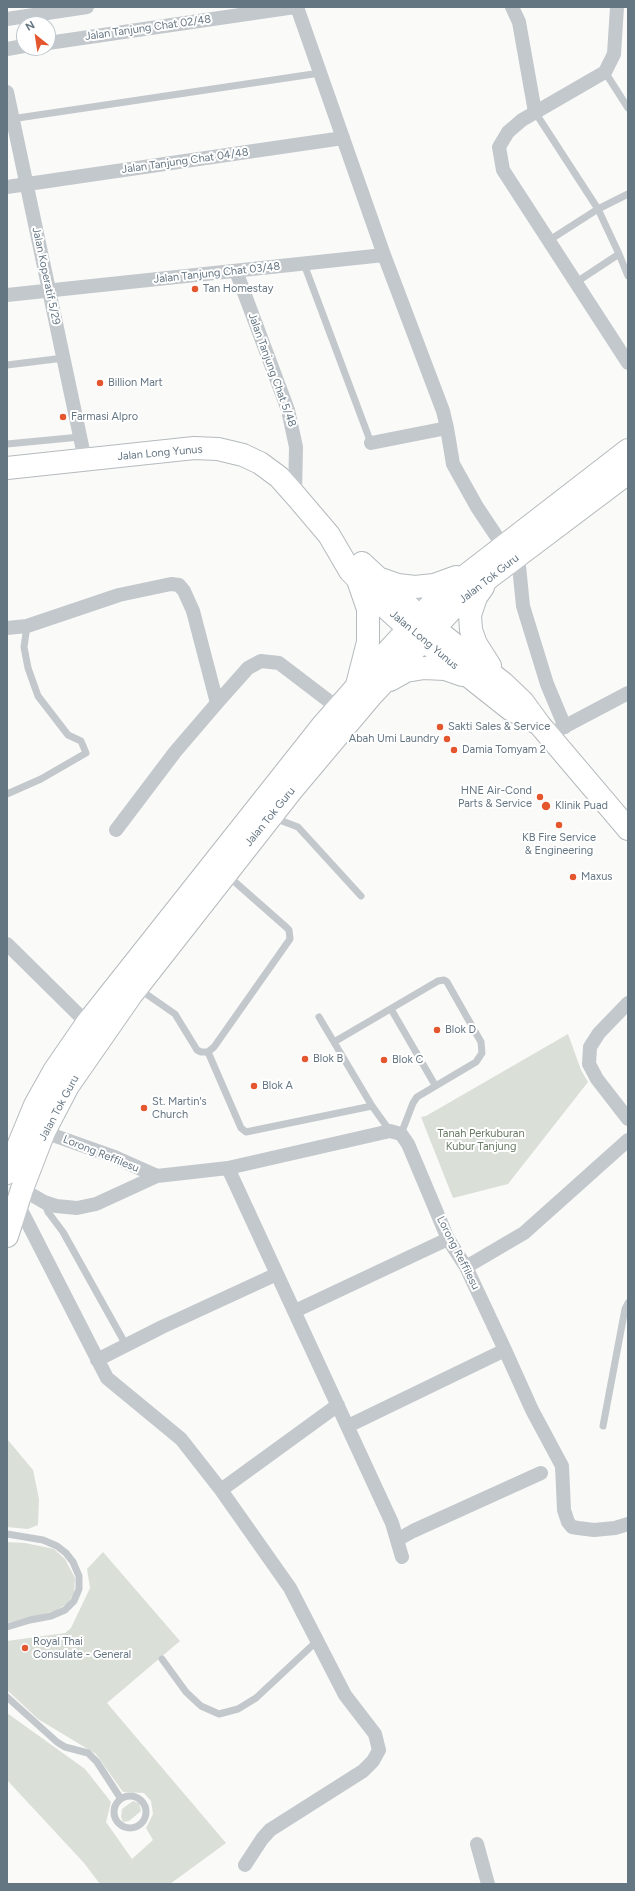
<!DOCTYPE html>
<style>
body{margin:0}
#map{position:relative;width:635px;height:1891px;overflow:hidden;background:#fafaf8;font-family:Figtree,sans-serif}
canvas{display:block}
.frame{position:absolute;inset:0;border:8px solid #657683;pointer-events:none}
.north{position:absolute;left:16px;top:16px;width:40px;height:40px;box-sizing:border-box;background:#fff;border:1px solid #c1c8cd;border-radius:50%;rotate:330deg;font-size:11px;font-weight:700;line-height:16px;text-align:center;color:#657683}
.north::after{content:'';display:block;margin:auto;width:14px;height:18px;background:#e4572e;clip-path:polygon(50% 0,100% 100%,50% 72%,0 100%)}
</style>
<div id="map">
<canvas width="635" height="1891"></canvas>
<div class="frame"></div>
<div class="north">N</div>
</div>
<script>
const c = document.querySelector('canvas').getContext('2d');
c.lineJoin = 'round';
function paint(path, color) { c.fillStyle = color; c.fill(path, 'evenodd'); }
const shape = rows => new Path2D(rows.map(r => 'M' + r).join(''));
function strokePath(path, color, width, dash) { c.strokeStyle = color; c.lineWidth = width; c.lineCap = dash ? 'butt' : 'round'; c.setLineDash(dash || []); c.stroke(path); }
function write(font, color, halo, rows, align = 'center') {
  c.font = font + ' Figtree,sans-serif'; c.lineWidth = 4; c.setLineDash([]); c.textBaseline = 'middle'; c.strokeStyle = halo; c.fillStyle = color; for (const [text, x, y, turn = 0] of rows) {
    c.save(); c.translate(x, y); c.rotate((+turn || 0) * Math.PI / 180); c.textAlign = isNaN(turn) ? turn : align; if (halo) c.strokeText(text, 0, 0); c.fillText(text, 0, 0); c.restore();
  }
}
const green = shape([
 [568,1034,581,1070,588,1082,508,1184,453,1198,421,1117,426,1116],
 [7,1439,33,1470,39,1499,38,1525,28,1529,7,1527],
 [7,1542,25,1543,54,1549,65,1559,75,1578,74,1594,67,1604,55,1611,7,1623],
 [103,1552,180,1641,107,1703,226,1843,170,1884,100,1884,84,1863,7,1780,7,1713,85,1769,111,1802,106,1822,132,1859,153,1840,146,1828,153,1814,151,1801,144,1793,123,1792,96,1754,38,1719,7,1690,7,1641,65,1633,71,1628,90,1588,87,1569],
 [133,1801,139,1803,141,1811,129,1821,123,1822,121,1817,122,1809]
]);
const lane = shape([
 [605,72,628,108],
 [535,112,598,209,619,254,575,283],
 [11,119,320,73],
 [548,241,598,209,628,194],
 [619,254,628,276],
 [304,264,371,443],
 [7,365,64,358],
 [7,444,80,437],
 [7,794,41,779,86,753,81,741,68,735,38,696,28,668,24,647,27,626],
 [274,818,298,827,361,896],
 [139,989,175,1014,197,1050,201,1052,208,1052,241,1128,246,1132,372,1106],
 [391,1009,435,1085],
 [319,1017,372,1106,390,1131],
 [334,1042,438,981,444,980,447,982,481,1042,482,1053,476,1062,417,1097,413,1103,401,1134],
 [208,1052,214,1047,290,939,289,930,286,927,227,875],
 [44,1202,48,1212,63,1232,126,1345],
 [603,1426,625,1309,628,1303],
 [7,1534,43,1540,57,1546,66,1553,73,1562,79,1576,79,1589,74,1601,65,1610,51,1616,30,1620,7,1627],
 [162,1659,186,1692,201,1706,219,1714,238,1709,256,1698,317,1641],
 [7,1697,57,1742,65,1747,88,1753,97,1762,121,1799],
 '114 1812a16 16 0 1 1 32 0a16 16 0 1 1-32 0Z'
]);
const street = shape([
 [297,7,384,255,443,411,447,428,371,443],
 [512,7,519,22,535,112],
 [617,7,614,54,605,72,522,120,508,132,499,147,503,170,628,363],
 [7,19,87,7],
 [48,43,295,7],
 [7,49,24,46],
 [7,92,85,460],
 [7,187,343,138],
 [236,271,288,410,296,447,295,495],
 [7,295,384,255],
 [447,428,453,464,477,507,503,546],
 [518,556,523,606,547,684,565,727],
 [7,628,27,626,119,595,171,584,179,585,184,591,193,611,217,703],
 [558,730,628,693],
 [116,830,175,752,217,703,248,668,261,661,279,663,338,708],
 [7,944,87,1023],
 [628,1003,599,1033,590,1047,589,1064,597,1079,628,1119],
 [44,1132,112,1156,157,1176,228,1168,390,1131,401,1134,408,1144,448,1239,466,1267,505,1350,532,1410,562,1466,564,1510,568,1522,572,1527,578,1528,594,1530,615,1528,628,1524],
 [228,1168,392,1523,402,1557],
 [22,1189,44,1202,56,1206,77,1208,96,1204,157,1176],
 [18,1204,107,1378,181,1439,221,1490,290,1588,345,1695,375,1734,379,1750,373,1761,363,1771,270,1830,262,1839,245,1865],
 [466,1267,524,1233,628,1140],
 [295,1311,448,1239],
 [97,1360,162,1327,277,1274],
 [348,1426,505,1350],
 [221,1490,338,1405],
 [397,1540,413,1531,541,1473],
 [477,1844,488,1884]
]);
const primary = shape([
 [7,468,194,448,218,449,243,455,260,463,279,477,295,495,329,535,350,571,386,608,409,629,510,709,539,724],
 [362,563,420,617,503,683,523,702,539,724,628,829],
 [381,579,398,585,415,587,434,585,456,577],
 [483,587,476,597,470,615,471,630,476,644,490,666],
 [390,680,406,671,424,668,445,669,462,675],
 [357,685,368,642,368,609,359,583],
 [7,1173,35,1105,54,1071,87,1023,322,726,388,651,438,597,628,450],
 [7,1236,22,1189,44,1132,68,1086,132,994,292,790,371,696,456,605,490,577,628,473]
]);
const markers = [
 [195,289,4,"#e4572e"],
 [100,383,4,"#e4572e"],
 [63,417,4,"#e4572e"],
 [440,727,4,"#e4572e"],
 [447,739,4,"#e4572e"],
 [454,750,4,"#e4572e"],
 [540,797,4,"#e4572e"],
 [546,806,5,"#e4572e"],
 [559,825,4,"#e4572e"],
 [573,877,4,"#e4572e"],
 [437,1030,4,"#e4572e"],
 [305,1059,4,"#e4572e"],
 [384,1060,4,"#e4572e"],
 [254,1086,4,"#e4572e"],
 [144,1108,4,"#e4572e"],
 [25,1648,4,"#e4572e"]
];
const streetNames = [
 ["Jalan Tanjung Chat 02/48",148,28,-8],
 ["Jalan Tanjung Chat 04/48",185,161,-8],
 ["Jalan Tanjung Chat 03/48",217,273,-6],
 ["Jalan Koperatif 5/29",46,276,78],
 ["Jalan Tanjung Chat 5/48",272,370,70],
 ["Jalan Long Yunus",160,453,-5],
 ["Jalan Tok Guru",489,579,-38],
 ["Jalan Long Yunus",424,640,40],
 ["Jalan Tok Guru",270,817,-51],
 ["Jalan Tok Guru",59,1108,-62],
 ["Lorong Reffilesu",101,1154,22],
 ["Lorong Reffilesu",458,1253,63]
];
const poiNames = [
 ["Tan Homestay",203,289],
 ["Billion Mart",108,383],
 ["Farmasi Alpro",71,417],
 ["Sakti Sales & Service",448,727],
 ["Abah Umi Laundry",439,739,"right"],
 ["Damia Tomyam 2",462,750],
 ["HNE Air-Cond",532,791,"right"],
 ["Parts & Service",532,804,"right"],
 ["Klinik Puad",555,806],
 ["KB Fire Service",559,838,"center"],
 ["& Engineering",559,851,"center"],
 ["Maxus",581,877],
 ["Blok D",445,1030],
 ["Blok B",313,1059],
 ["Blok C",392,1060],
 ["Blok A",262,1086],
 ["St. Martin's",152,1102],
 ["Church",152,1115],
 ["Royal Thai",33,1642],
 ["Consulate - General",33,1655]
];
const parkNames = [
 ["Tanah Perkuburan",481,1134],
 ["Kubur Tanjung",481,1147]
];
paint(green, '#dadfd7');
strokePath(primary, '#b5babe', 24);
strokePath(lane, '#c3c8cc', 7);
strokePath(street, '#c3c8cc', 14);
strokePath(primary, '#fff', 22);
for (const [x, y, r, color] of markers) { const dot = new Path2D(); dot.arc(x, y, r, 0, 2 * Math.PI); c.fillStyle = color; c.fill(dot); strokePath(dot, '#fff', 1.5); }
write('11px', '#657683', '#fff', streetNames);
write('11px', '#657683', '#fff', poiNames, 'left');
write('11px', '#687a64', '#fff', parkNames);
</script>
